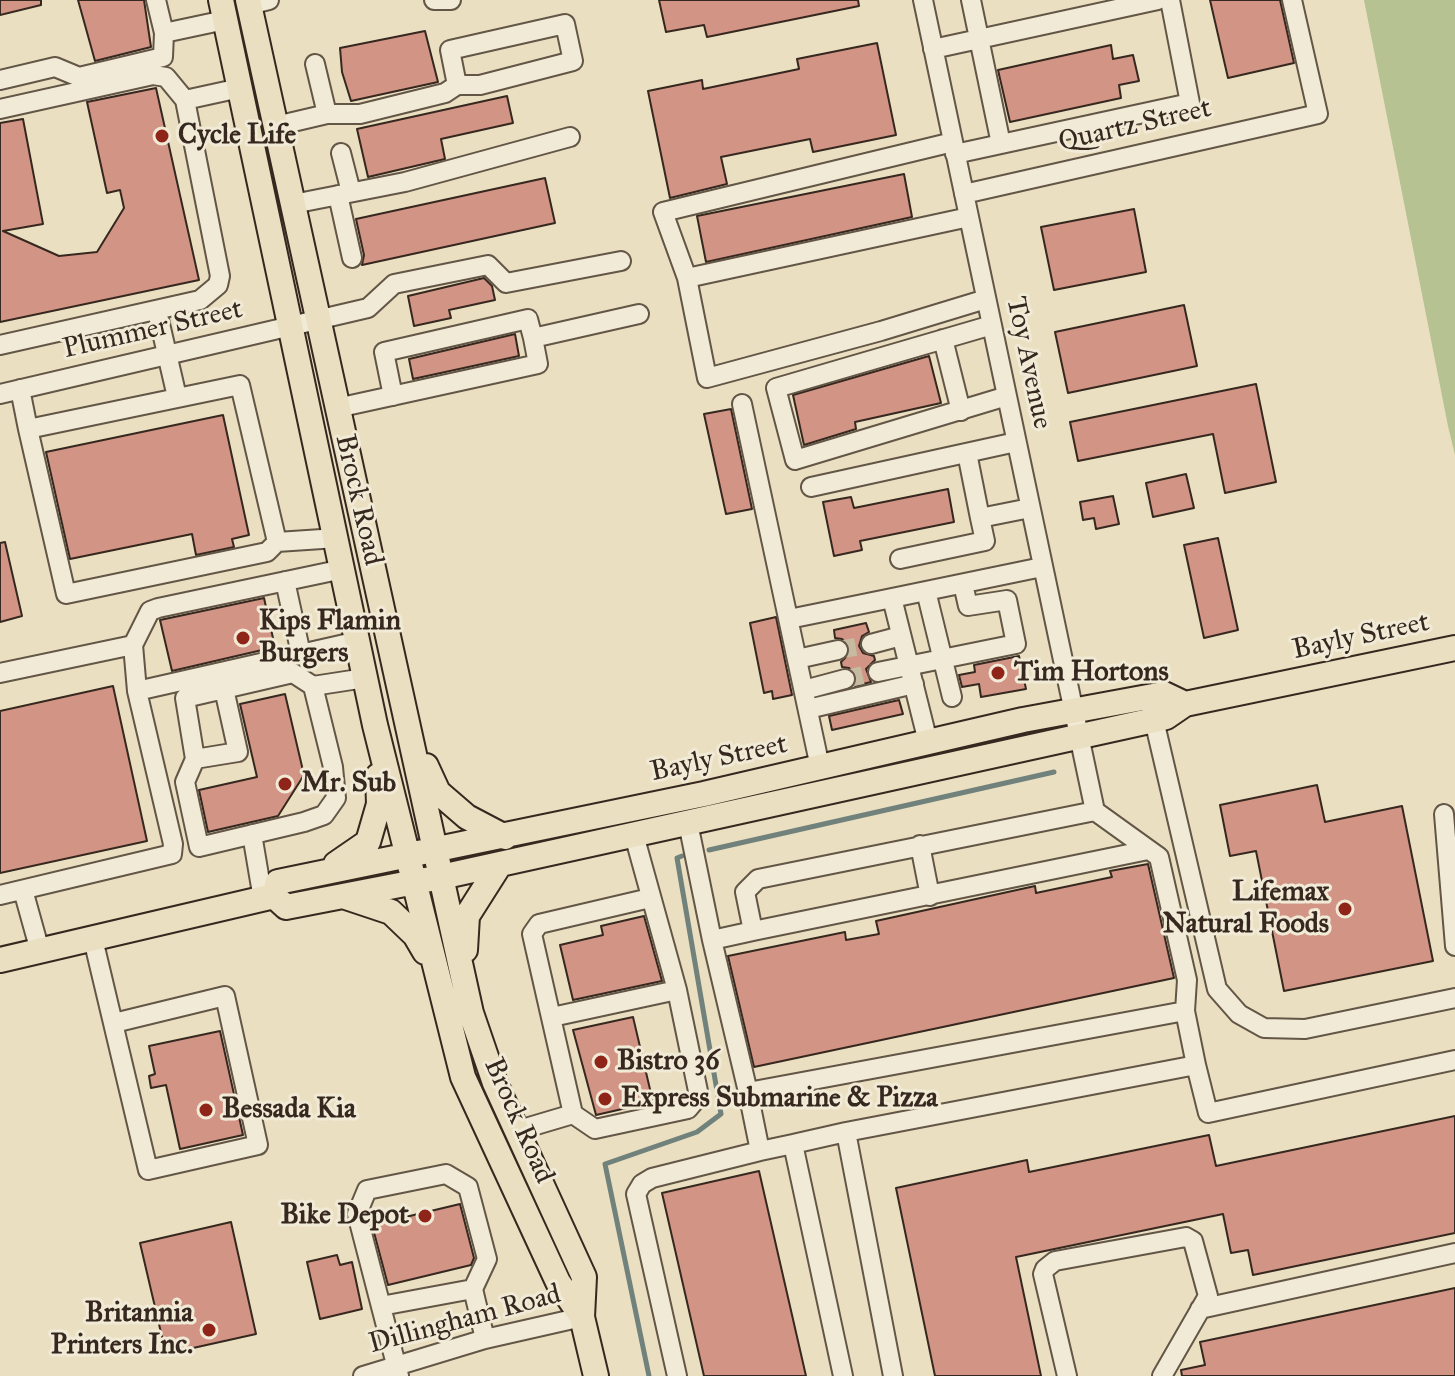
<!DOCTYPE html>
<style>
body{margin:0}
canvas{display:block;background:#eadfc0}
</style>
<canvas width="1455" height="1376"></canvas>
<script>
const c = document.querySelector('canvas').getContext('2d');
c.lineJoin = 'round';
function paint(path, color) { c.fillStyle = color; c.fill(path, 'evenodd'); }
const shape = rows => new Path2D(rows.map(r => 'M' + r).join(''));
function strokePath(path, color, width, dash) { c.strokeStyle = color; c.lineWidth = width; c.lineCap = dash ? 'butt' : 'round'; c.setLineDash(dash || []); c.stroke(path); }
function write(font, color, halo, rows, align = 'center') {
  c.font = font + ' "IM FELL Great Primer",serif'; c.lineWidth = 6; c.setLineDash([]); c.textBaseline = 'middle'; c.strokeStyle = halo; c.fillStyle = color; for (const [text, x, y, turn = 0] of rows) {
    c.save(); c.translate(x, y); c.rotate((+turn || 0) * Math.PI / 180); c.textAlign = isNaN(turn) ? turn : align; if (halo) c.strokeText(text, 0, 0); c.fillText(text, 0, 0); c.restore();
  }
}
const green = shape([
 [1364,0,1455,0,1455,455,1448,426]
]);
const stream = shape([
 [709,850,1054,772],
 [649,1376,605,1164,697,1132,721,1114,677,858,682,856]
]);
const building = shape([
 [0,0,41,0,41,5,0,15,0,0],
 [78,0,144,0,151,47,95,61,78,0],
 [659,0,858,0,859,6,707,37,704,25,666,32,659,0],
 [1210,0,1280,0,1294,63,1228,78,1210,0],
 [425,31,438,82,351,101,342,72,340,48,425,31],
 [877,43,896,135,813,152,810,139,721,157,727,184,670,198,648,91,702,80,703,89,799,69,797,59,877,43],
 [1111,45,1113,59,1133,55,1139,81,1119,85,1121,98,1010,122,998,70,1111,45],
 [156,88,199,280,0,322,0,123,23,119,43,224,3,231,59,256,97,252,124,208,120,190,107,193,87,102,156,88],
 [507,96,513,123,441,139,445,159,368,177,357,129,507,96],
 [904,174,912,217,706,262,697,216,904,174],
 [545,178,555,223,362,265,364,255,356,219,545,178],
 [1134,209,1146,272,1054,290,1041,227,1134,209],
 [484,278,492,286,495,300,449,310,451,318,414,326,408,296,484,278],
 [1184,305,1197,366,1068,393,1055,332,1184,305],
 [515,334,519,356,413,379,409,359,515,334],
 [929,356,941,403,855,422,856,429,804,445,793,395,929,356],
 [1256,384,1276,482,1225,493,1213,434,1078,461,1070,422,1256,384],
 [731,409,752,509,726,514,704,414,731,409],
 [223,415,249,535,232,539,234,547,196,555,192,534,70,559,46,452,223,415],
 [1186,474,1194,508,1153,517,1146,483,1186,474],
 [948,489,954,522,860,541,862,550,834,556,823,502,851,497,854,508,948,489],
 [1113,496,1119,524,1096,529,1094,518,1083,520,1080,502,1113,496],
 [1218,538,1238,630,1204,638,1184,545,1218,538],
 [5,542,22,616,0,622,0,543,5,542],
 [264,598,275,647,172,671,160,620,264,598],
 [776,617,792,695,773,699,772,691,764,693,750,623,776,617],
 [866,623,869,632,862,636,859,646,863,653,874,656,875,660,866,669,871,682,855,686,856,675,849,668,842,667,841,662,849,654,849,647,842,639,835,638,834,630,866,623],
 [1019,656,1026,689,981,697,979,684,962,687,959,675,975,672,974,665,1019,656],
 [113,686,147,841,0,873,0,711,113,686],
 [285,694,304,775,278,816,208,832,199,790,257,777,240,704,285,694],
 [899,700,903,714,832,730,829,716,899,700],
 [1317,785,1325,822,1402,806,1433,961,1284,991,1256,851,1230,856,1220,805,1317,785],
 [1148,864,1174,978,754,1067,728,956,845,932,846,940,879,934,876,921,1035,886,1036,893,1112,877,1110,871,1148,864],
 [644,916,662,981,573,1000,560,945,603,935,601,926,644,916],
 [633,1017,653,1102,596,1115,573,1030,633,1017],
 [220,1031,243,1135,180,1149,166,1085,151,1088,149,1076,155,1074,149,1046,220,1031],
 [1455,1116,1455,1233,1253,1275,1248,1250,1231,1253,1223,1214,1016,1257,1041,1376,935,1376,896,1188,1027,1160,1029,1172,1209,1135,1216,1166,1455,1116],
 [759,1171,806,1376,704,1376,662,1193,759,1171],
 [460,1204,474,1258,471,1265,388,1285,372,1225,460,1204],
 [231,1222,256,1334,166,1354,140,1243,231,1222],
 [337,1255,340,1265,352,1262,362,1309,320,1319,307,1262,337,1255],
 [1455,1288,1455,1376,1182,1376,1181,1370,1205,1365,1200,1342,1455,1288]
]);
const minorTunnel = shape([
 [838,650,871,644],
 [845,679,878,672]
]);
const minor = shape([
 [156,0,164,33,225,20],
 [434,0,451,0],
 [971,0,1001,144],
 [249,5,269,0],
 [933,49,1158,0],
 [0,80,55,67,79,77,163,57,164,33],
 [185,100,240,88],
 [0,109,153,75,166,77,185,100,220,276,218,285,200,300,0,345],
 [327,114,360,114,445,93,457,85,480,85,573,61,565,24,450,50,457,85],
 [276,126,327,114,315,64],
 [341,153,351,192],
 [955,154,1190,103,1170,0],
 [964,194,1318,114,1292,0],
 [338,195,352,258],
 [293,204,405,182,570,137],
 [969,217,687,278,707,378,881,331,986,299],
 [687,278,663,212,953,142],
 [157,311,177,397],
 [992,325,776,388,795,460,1007,396],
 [943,339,961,411],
 [20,389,28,429,66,594,267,552,277,542,240,385,28,429],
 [0,394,368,308,394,284,488,265,506,283,621,261],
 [393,396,384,352,528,319,533,338],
 [742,404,820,767],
 [337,408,538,364,533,338,639,314],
 [967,453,980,518],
 [811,487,1016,442],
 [277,542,337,538],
 [900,559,985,541,980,518,1030,508],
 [285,581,301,654],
 [926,591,952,697],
 [789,619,892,598],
 [871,644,901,636],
 [133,645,137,691,358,641],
 [797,659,838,650],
 [878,672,1016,644,1007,600,968,606,963,584],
 [0,673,133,645,150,611,158,608,343,569],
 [313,686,333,767,336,798,324,815,304,822,199,847,185,782,195,759,185,698,293,673,313,686,365,678],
 [804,690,845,679],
 [808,709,914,684],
 [1154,720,1217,989,1239,1014,1264,1028,1305,1029,1455,998],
 [928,742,892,598,1042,567],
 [195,759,238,752,224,689],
 [1444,814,1455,946],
 [688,823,712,940,753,931,745,892,758,879,1095,811,923,0],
 [252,834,263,899],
 [920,845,930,896],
 [23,890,40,951],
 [0,895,172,854,173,844,137,691],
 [753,931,1148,850],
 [93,939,148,1170,258,1145,225,996,114,1023],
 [712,940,748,1092,1185,1011,1187,980,1159,857,1095,811],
 [552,1017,677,990],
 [1196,1065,1208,1113,1455,1060],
 [573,1114,532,934,539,924,650,898],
 [519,1130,573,1114,595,1129,688,1109,699,1096,677,990,634,835],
 [846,1132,1196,1065,1185,1011],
 [793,1144,846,1132,893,1376],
 [760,1151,793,1144,843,1376],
 [381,1306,473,1289],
 [1200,1309,1455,1253],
 [363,1376,485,1339,582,1317],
 [399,1376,357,1214,367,1190,446,1174,468,1187,487,1259,473,1289,485,1339],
 [677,1376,636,1194,642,1184,652,1178,760,1151,748,1092],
 [1067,1376,1043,1274,1045,1269,1055,1261,1186,1237,1193,1241,1208,1296,1162,1376]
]);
const major = shape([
 [221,0,375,725,463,1077,558,1282,582,1317],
 [248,0,471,1013,495,1083,584,1277,582,1317,596,1376],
 [426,766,438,792,467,817,505,837],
 [336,864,368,842,379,804,378,776],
 [274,896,286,907,441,877,1154,720,1166,717,1185,704,1455,648],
 [274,896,278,882,704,794,1023,720,1164,694,1185,704],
 [343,896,391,912,415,935,425,952],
 [465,950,467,916,500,864],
 [0,960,274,896]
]);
const markers = [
 [162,136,8,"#8f2418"],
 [243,638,8,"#8f2418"],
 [998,673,8,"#8f2418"],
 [285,784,8,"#8f2418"],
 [1345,909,8,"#8f2418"],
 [601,1062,8,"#8f2418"],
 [605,1099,8,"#8f2418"],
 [206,1110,8,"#8f2418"],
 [425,1216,8,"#8f2418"],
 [209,1330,8,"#8f2418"]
];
const streetNames = [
 ["Quartz Street",1135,126,-13],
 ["Plummer Street",153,330,-13],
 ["Toy Avenue",1028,363,78],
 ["Brock Road",358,500,77],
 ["Bayly Street",1361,637,-12],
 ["Bayly Street",719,759,-12],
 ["Brock Road",518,1121,66],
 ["Dillingham Road",465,1320,-15]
];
const poiNames = [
 ["Cycle Life",178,136],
 ["Kips Flamin",259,622],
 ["Burgers",259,654],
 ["Tim Hortons",1014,673],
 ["Mr. Sub",301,784],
 ["Lifemax",1329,893,"right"],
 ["Natural Foods",1329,925,"right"],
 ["Bistro 36",617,1062],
 ["Express Submarine & Pizza",621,1099],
 ["Bessada Kia",222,1110],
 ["Bike Depot",409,1216,"right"],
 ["Britannia",193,1314,"right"],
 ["Printers Inc.",193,1346,"right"]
];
paint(green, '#b7c292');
strokePath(stream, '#71817b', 5);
paint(building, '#d29485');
strokePath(building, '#36281f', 2);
strokePath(minorTunnel, '#c6baa0', 18, [18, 9]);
strokePath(minor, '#635647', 22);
strokePath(major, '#36281f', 28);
strokePath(minor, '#f1ead6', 18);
strokePath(major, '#eadfc0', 24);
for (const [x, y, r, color] of markers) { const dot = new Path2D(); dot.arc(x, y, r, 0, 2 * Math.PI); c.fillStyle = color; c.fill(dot); strokePath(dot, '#f1ead6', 3); }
write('28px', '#36281f', '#f1ead6', streetNames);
write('bold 28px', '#36281f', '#f1ead6', poiNames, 'left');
</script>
